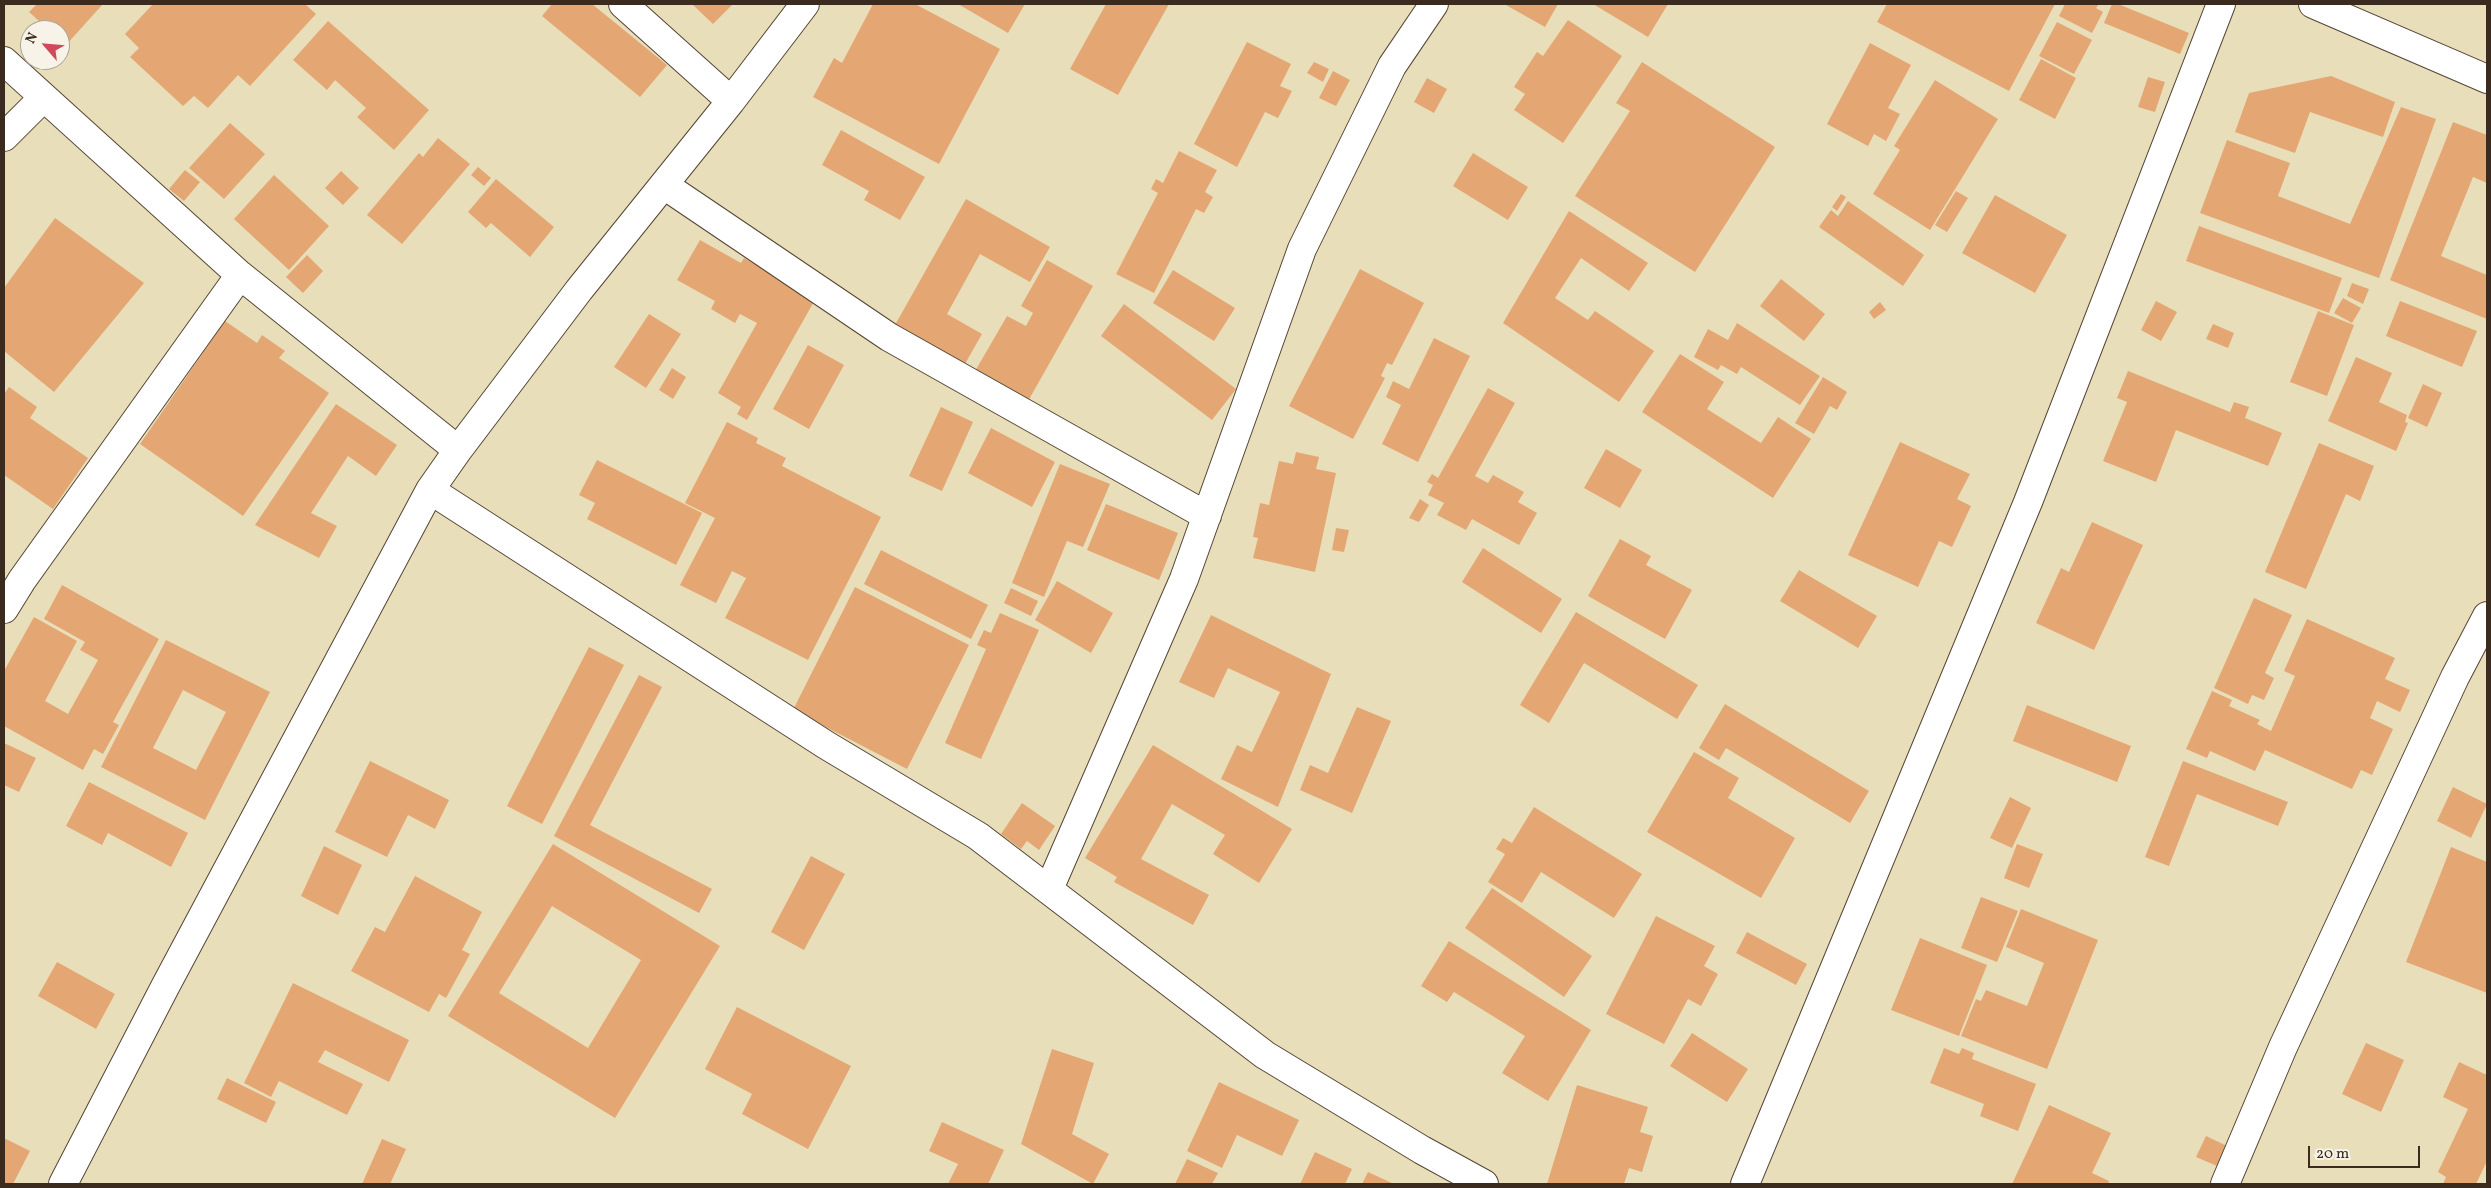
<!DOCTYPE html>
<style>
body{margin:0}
#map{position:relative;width:2491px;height:1188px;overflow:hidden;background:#e8deba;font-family:Vollkorn,serif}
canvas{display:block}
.frame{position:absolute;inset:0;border:5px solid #3b2a1e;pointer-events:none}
.north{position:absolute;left:20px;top:20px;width:50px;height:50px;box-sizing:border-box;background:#f7f3e8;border:1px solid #aca397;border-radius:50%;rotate:297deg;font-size:14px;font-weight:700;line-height:20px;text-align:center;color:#3b2a1e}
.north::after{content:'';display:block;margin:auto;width:18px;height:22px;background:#d1495b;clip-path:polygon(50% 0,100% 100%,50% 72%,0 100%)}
.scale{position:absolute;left:2308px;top:1146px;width:112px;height:22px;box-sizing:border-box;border:2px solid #3b2a1e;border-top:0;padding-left:6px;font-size:15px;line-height:18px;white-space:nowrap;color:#3b2a1e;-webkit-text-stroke:4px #f7f3e8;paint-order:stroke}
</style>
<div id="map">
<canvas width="2491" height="1188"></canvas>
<div class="frame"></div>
<div class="north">N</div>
<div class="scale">20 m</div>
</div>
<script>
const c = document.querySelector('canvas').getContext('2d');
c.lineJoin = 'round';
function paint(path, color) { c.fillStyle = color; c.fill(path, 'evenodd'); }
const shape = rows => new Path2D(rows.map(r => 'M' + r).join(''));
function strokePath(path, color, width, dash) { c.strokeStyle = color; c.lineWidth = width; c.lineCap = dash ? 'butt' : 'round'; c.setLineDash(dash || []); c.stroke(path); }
const building = shape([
 [37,4,103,4,66,45,60,40,60,30,49,30,29,12],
 [153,4,305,4,316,14,250,86,238,75,208,108,194,96,183,106,130,57,139,48,125,34],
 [552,4,592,4,667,65,640,97,542,16],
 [692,4,733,4,713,24],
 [873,4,915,4,1000,49,939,164,813,97,834,58,842,63],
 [958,4,1025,4,1008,33],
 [1106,4,1169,4,1118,95,1070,69],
 [1504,4,1558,4,1545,27],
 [1593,4,1668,4,1648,37],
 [1887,4,2055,4,2009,91,1877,22],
 [2065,4,2099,4,2096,8,2103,12,2092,33,2059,16],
 [2112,4,2118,4,2189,33,2180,54,2104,23],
 [1568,20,1622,56,1563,143,1514,110,1525,94,1514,87,1537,52,1543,56],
 [328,21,429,110,394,150,357,117,366,108,335,80,327,90,293,60],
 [2057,22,2092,40,2074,74,2039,56],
 [1247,42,1291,64,1280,86,1292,91,1278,118,1265,112,1237,167,1194,144],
 [1870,43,1911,65,1888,108,1900,114,1886,141,1874,134,1868,146,1827,124],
 [2041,59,2076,78,2055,119,2019,100],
 [1314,62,1329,69,1323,82,1307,73],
 [1642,62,1775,147,1695,272,1575,196,1630,111,1616,103],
 [1333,71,1350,80,1336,106,1319,98],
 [2331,76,2395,102,2383,137,2310,112,2295,153,2235,132,2249,93],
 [2148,77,2165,82,2155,112,2138,107],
 [1427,78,1447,89,1434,113,1414,102],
 [1935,80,1998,119,1930,230,1873,194,1900,150,1894,146],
 [2401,107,2436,119,2379,278,2200,213,2227,140,2290,163,2278,196,2350,224],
 [2453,122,2487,135,2487,183,2473,177,2441,256,2487,275,2487,319,2390,280],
 [230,123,265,154,224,199,189,168],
 [841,130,925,177,900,220,864,200,869,191,822,165],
 [438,138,470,164,402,244,367,215,419,153,423,157],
 [1179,151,1217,170,1205,192,1213,197,1204,213,1196,209,1154,293,1116,274,1158,193,1151,189,1156,179,1163,183],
 [1473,153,1528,187,1508,220,1453,186],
 [478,167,491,178,484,186,471,175],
 [185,170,200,182,184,201,169,189],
 [341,171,359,188,343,205,325,188],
 [274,175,329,226,289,270,234,219],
 [496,179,554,227,530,257,491,223,486,228,468,212],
 [1956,191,1968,198,1947,232,1935,225],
 [1841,194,1846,197,1837,211,1832,207],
 [1995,195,2067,235,2035,293,1962,253],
 [966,199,1050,247,1030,282,980,254,947,314,982,334,965,364,895,325],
 [1848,201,1924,255,1903,286,1819,227,1831,210,1838,216],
 [1569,211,1648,263,1629,291,1581,258,1555,298,1588,320,1595,311,1654,351,1619,402,1503,323],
 [55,218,144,283,54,392,4,351,4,288],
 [2199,226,2342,278,2329,313,2186,261],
 [700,240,741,263,744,258,816,298,747,420,737,414,741,407,718,393,757,323,740,314,735,323,711,309,715,301,677,280],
 [307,255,323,271,303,293,286,277],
 [1047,260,1093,286,1027,403,974,373,1007,316,1026,326,1033,313,1021,306],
 [1360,269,1424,303,1392,365,1387,363,1381,376,1385,378,1353,439,1289,406],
 [1173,270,1235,308,1214,341,1153,303],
 [1781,279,1825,314,1804,341,1760,306],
 [2352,283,2369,289,2363,304,2347,296],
 [2343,298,2361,308,2352,323,2334,313],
 [2156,301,2177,312,2161,341,2141,330],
 [2400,301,2477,331,2462,367,2386,336],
 [1880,302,1886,310,1874,319,1869,312],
 [1124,304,1236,389,1212,420,1101,336],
 [2318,311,2354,325,2327,396,2290,382],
 [649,314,681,334,646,388,614,367],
 [225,321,257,343,262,335,285,351,279,358,329,393,243,516,140,444],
 [1737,323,1820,376,1800,405,1741,367,1737,374,1721,365,1718,370,1694,357,1708,329,1728,340],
 [2213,324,2234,333,2228,348,2206,339],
 [1434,338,1470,356,1418,462,1382,444,1401,405,1386,397,1393,381,1409,389],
 [808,345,844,365,809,429,773,409],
 [1680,354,1724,382,1707,409,1761,443,1778,417,1811,439,1773,498,1642,412],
 [2356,357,2392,373,2379,402,2407,415,2405,422,2408,423,2396,451,2328,421],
 [672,368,686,377,673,399,659,390],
 [2128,371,2230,412,2234,402,2249,407,2245,418,2282,433,2268,466,2176,430,2156,482,2103,461,2127,402,2117,398],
 [1823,377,1847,392,1837,410,1830,406,1814,434,1795,423],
 [2423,384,2442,393,2427,427,2408,418],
 [9,387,37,407,30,418,88,458,53,509,4,475,4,394],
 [1488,388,1515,403,1475,476,1488,483,1493,475,1524,492,1518,502,1537,513,1519,545,1472,519,1466,530,1437,515,1444,503,1428,495,1433,485,1427,482,1432,474,1438,478],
 [336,404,397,445,376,476,348,456,311,513,337,526,319,558,255,525],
 [941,407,973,422,942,491,909,476],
 [727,422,758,438,756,443,786,458,782,466,881,517,808,660,725,618,746,578,732,571,716,603,680,585,715,518,685,503],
 [991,428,1055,462,1032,507,968,473],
 [1900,442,1970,474,1957,499,1971,506,1952,547,1939,541,1918,587,1848,555],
 [2319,443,2374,466,2360,501,2346,494,2306,589,2265,572],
 [1606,449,1642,470,1620,508,1584,488],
 [1296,452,1319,457,1316,469,1336,473,1315,572,1253,558,1258,538,1253,537,1260,503,1269,505,1279,461,1293,464],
 [597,460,702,513,676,565,587,519,595,503,579,495],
 [1060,464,1110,484,1083,547,1067,541,1044,597,1012,583],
 [1420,499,1429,505,1419,522,1409,518],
 [1106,504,1178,533,1159,580,1087,550],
 [2092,522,2143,545,2094,650,2036,623,2061,568,2069,572],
 [1336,528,1349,530,1344,552,1332,550],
 [1620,539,1651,556,1646,565,1692,590,1665,639,1588,596],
 [1483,548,1562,599,1541,633,1462,582],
 [881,550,988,605,971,639,864,584],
 [1799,570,1877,616,1858,648,1780,601],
 [1057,581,1113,613,1091,653,1035,620],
 [62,585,159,639,113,722,119,725,103,754,94,749,83,770,4,726,4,671,34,617,77,641,45,701,68,714,98,660,80,650,85,642,44,619],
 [855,587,969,645,907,769,793,710],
 [1011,588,1038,601,1031,616,1004,603],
 [2254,598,2292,615,2265,673,2274,678,2264,700,2252,695,2248,704,2214,688],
 [1576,612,1698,685,1677,719,1584,663,1549,723,1520,705],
 [1000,613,1039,630,981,759,945,743,986,649,977,645,984,630,991,633],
 [1211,615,1331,674,1278,807,1221,779,1237,745,1252,752,1280,692,1228,668,1214,698,1179,682],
 [2307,619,2395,658,2385,679,2410,690,2400,712,2377,701,2370,718,2393,729,2372,775,2361,770,2352,789,2265,750,2255,771,2210,751,2207,758,2186,749,2212,691,2232,700,2229,706,2260,720,2257,724,2271,731,2295,676,2284,671],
 [166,640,270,692,205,820,101,767],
 [183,690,226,712,196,770,153,748],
 [589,647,624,665,542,824,507,806],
 [639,675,662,687,590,825,712,889,699,913,554,836],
 [1725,704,1869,791,1850,823,1726,748,1719,760,1699,748],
 [2027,705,2131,746,2117,782,2013,741],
 [1357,707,1391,721,1352,813,1300,790,1310,765,1328,773],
 [4,743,36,758,19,792,4,785],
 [1153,745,1292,829,1259,883,1213,854,1225,835,1172,804,1141,859,1209,895,1193,925,1114,882,1117,877,1085,858],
 [1694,752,1739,778,1728,798,1795,838,1761,898,1647,832],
 [370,761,449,800,435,829,408,815,387,857,335,832],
 [2183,761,2288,802,2278,826,2197,794,2169,866,2145,857],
 [89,782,188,833,171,867,108,833,102,845,66,826],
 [2453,787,2487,804,2471,838,2437,821],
 [2010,797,2031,808,2012,848,1990,838],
 [1022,803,1055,826,1039,850,1027,841,1021,849,1001,834],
 [1534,807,1642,874,1614,918,1541,872,1522,903,1488,882,1505,854,1496,849,1503,838,1512,843],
 [553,844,720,946,615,1118,448,1016],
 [552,906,641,960,588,1048,499,993],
 [2017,844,2043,854,2029,888,2004,878],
 [324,846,362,865,338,915,301,896],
 [2451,847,2487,862,2487,993,2406,962],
 [811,856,845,874,804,950,771,932],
 [415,876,482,912,462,950,470,954,446,998,439,994,429,1012,351,971,375,927,385,932],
 [1492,888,1592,956,1564,997,1465,928],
 [1981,897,2018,911,1997,962,1961,948],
 [2021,909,2098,940,2047,1069,1961,1036,1976,999,1981,1001,1986,990,2027,1006,2044,963,2006,947],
 [1656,916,1715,946,1704,966,1718,974,1701,1006,1688,999,1664,1044,1606,1014],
 [1747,932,1807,964,1796,985,1736,953],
 [1920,938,1987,965,1959,1036,1891,1010],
 [1449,941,1591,1030,1548,1101,1502,1073,1525,1036,1454,992,1447,1002,1421,986],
 [57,962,115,994,96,1029,38,996],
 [293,983,409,1040,389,1082,325,1050,318,1062,363,1084,347,1115,279,1081,271,1097,244,1083],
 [737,1007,851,1066,808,1149,742,1114,752,1094,705,1069],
 [1692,1033,1748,1069,1727,1102,1670,1066],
 [2366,1043,2404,1060,2381,1112,2342,1094],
 [1944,1048,1959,1054,1962,1048,1974,1053,1972,1059,2036,1084,2018,1131,1980,1116,1984,1104,1930,1083],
 [1052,1049,1094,1063,1072,1134,1109,1154,1093,1184,1021,1144],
 [2459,1062,2487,1075,2487,1161,2476,1184,2443,1184,2446,1177,2438,1172,2468,1109,2443,1097],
 [227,1078,276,1102,266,1123,217,1099],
 [1219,1082,1299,1120,1282,1156,1237,1135,1222,1168,1187,1151],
 [1577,1085,1648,1107,1640,1132,1653,1136,1642,1172,1629,1168,1624,1184,1547,1184],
 [2049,1105,2111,1133,2092,1173,2109,1181,2108,1184,2012,1184],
 [942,1122,1004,1150,988,1184,948,1184,958,1164,929,1151],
 [2206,1136,2227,1146,2217,1166,2196,1157],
 [4,1138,30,1151,13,1184,4,1184],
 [382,1139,406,1149,390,1184,362,1184],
 [1315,1152,1352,1169,1345,1184,1300,1184],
 [1187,1159,1218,1173,1212,1184,1175,1184],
 [1368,1172,1394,1184,1362,1184]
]);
const street = shape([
 [623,4,731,101],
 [2313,4,2487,79],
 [4,61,240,275,458,450],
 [4,137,43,98],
 [664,185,889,337,1207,516],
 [430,490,826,745,978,836,1265,1055,1422,1150,1484,1184],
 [4,609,22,580,240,275],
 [1049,889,1184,579,1302,249,1392,66,1434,4],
 [63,1184,166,985,430,490,458,450,579,290,731,101,805,4],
 [1745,1184,2028,502,2221,4],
 [2225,1184,2283,1047,2455,677,2487,616]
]);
paint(building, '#e4a773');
strokePath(street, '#554535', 30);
strokePath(street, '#fff', 28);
</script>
